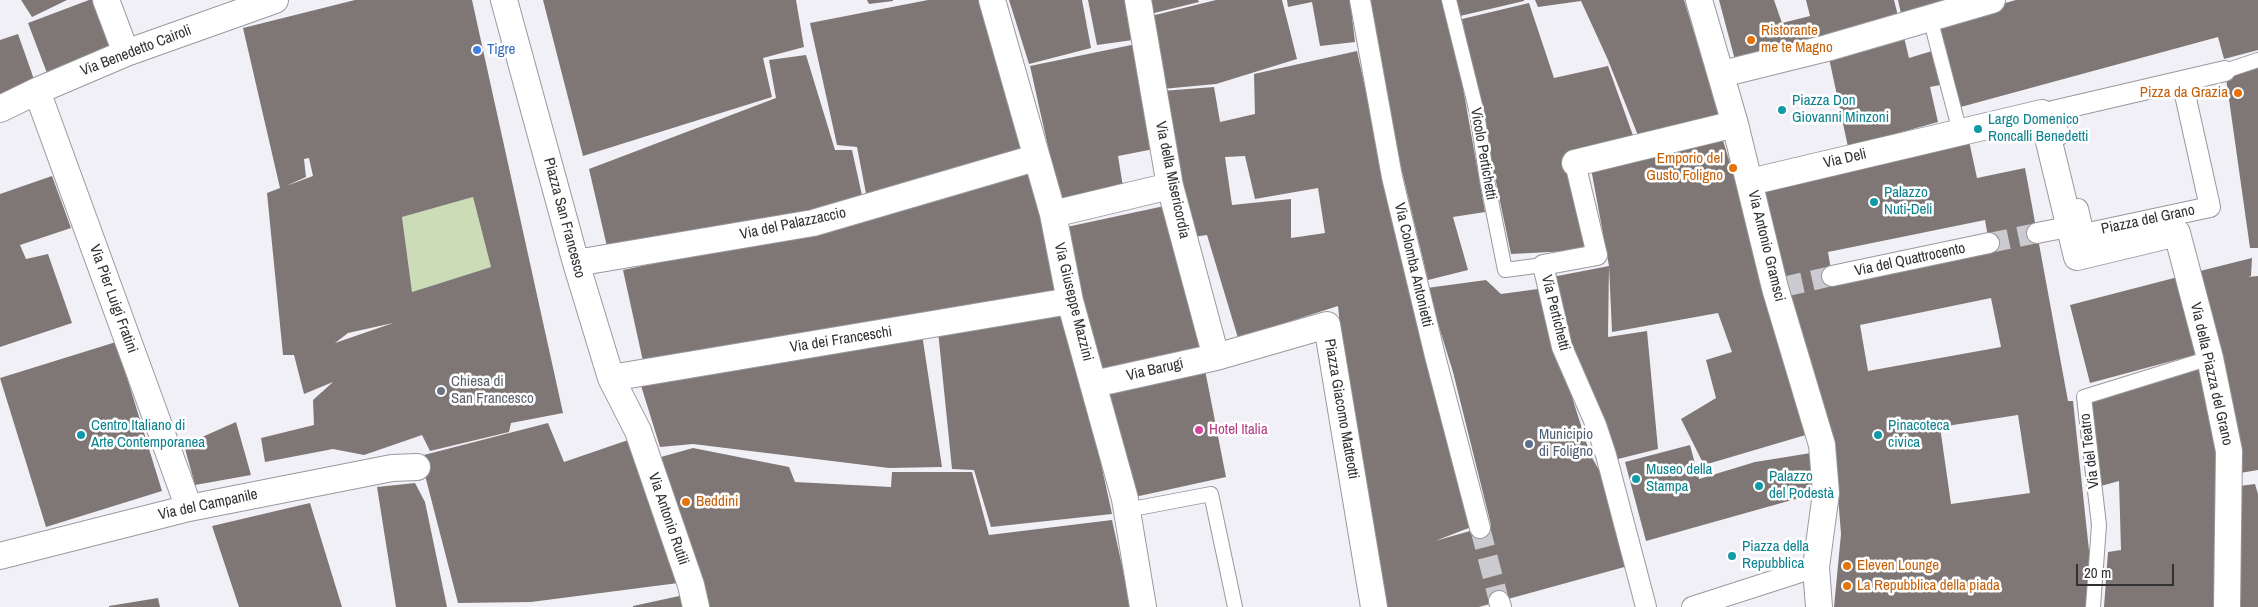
<!DOCTYPE html>
<meta charset="utf-8">
<style>
body{margin:0}
#map{position:relative;width:2258px;height:607px;overflow:hidden;background:#f2f0f7;font-family:"Archivo Narrow",sans-serif}
canvas{display:block}
.scale{position:absolute;left:2076px;top:564px;width:98px;height:22px;box-sizing:border-box;border:2px solid #313033;border-top:0;padding-left:6px;font-size:15px;line-height:18px;white-space:nowrap;color:#313033;-webkit-text-stroke:4px #fff;paint-order:stroke}
</style>
<div id="map">
<canvas width="2258" height="607"></canvas>
<div class="scale">20 m</div>
</div>
<script>
const c = document.querySelector('canvas').getContext('2d');
c.lineJoin = 'round';
function paint(path, color) { c.fillStyle = color; c.fill(path, 'evenodd'); }
const shape = rows => new Path2D(rows.map(r => 'M' + r).join(''));
function strokePath(path, color, width, dash) { c.strokeStyle = color; c.lineWidth = width; c.lineCap = dash ? 'butt' : 'round'; c.setLineDash(dash || []); c.stroke(path); }
function write(font, color, halo, rows, align = 'center') {
  c.font = font + ' "Archivo Narrow",sans-serif'; c.lineWidth = 5; c.setLineDash([]); c.textBaseline = 'middle'; c.strokeStyle = halo; c.fillStyle = color; for (const [text, x, y, turn = 0] of rows) {
    c.save(); c.translate(x, y); c.rotate((+turn || 0) * Math.PI / 180); c.textAlign = isNaN(turn) ? turn : align; if (halo) c.strokeText(text, 0, 0); c.fillText(text, 0, 0); c.restore();
  }
}
const green = shape([
 [473,197,491,267,412,292,402,217]
]);
const building = shape([
 [21,0,67,0,32,17],
 [89,0,97,0,118,51,50,81,28,23],
 [355,0,472,0,563,413,511,423,509,432,430,451,422,435,364,455,333,449,265,462,261,438,314,425,313,400,333,382,304,394,294,355,283,355,267,193,280,188,243,28],
 [309,158,313,176,286,186,306,177,304,159],
 [473,197,491,267,412,292,402,217],
 [393,323,335,343,348,333],
 [543,0,796,0,804,47,763,58,772,97,583,156],
 [867,0,893,0,893,1,869,4],
 [928,0,986,0,1031,155,868,204,857,147,837,145,810,23],
 [1009,0,1082,0,1091,48,1029,64],
 [1088,0,1133,0,1140,39,1097,45],
 [1148,0,1198,0,1199,2,1150,14],
 [1216,0,1282,0,1297,59,1216,84,1162,89,1147,17],
 [1287,0,1350,0,1355,42,1320,46,1312,2,1288,7],
 [1366,0,1442,0,1460,71,1485,212,1453,217,1468,270,1428,280,1379,75],
 [1456,0,1524,0,1524,1,1460,16],
 [1535,0,1684,0,1721,120,1639,138,1608,60,1581,1,1538,7],
 [1719,0,1774,0,1782,23,1810,16,1806,0,1894,0,1898,16,1735,60],
 [1898,0,1959,0,1902,18],
 [2016,0,2258,0,2258,50,2224,59,2218,37,1957,108,1934,23],
 [1529,3,1554,78,1608,66,1635,141,1567,161,1590,250,1511,254,1462,19],
 [18,34,36,85,0,97,0,40],
 [1904,37,1909,58,1932,51,1940,85,1930,87,1938,122,1848,147,1829,58],
 [1141,43,1159,148,1118,156,1124,193,1061,205,1030,66],
 [1357,51,1400,247,1474,526,1435,541,1491,525,1453,372,1427,288,1486,280,1501,294,1538,289,1590,454,1599,470,1628,566,1479,607,1387,607,1351,435,1338,306,1238,338,1207,235,1193,237,1162,91,1214,87,1220,122,1255,114,1254,74],
 [1245,156,1255,199,1318,188,1325,233,1291,238,1291,199,1232,205,1225,157],
 [806,55,835,150,852,150,863,200,608,251,589,169,776,98,769,60],
 [2258,61,2258,248,2250,248,2225,71],
 [1721,134,1782,331,1809,434,1704,465,1681,419,1716,398,1706,360,1732,352,1718,313,1612,332,1609,266,1608,337,1647,331,1658,449,1614,460,1571,347,1552,277,1609,266,1590,163],
 [1969,141,1977,178,2025,168,2068,401,2073,401,2090,560,2086,607,1834,607,1841,534,1835,457,1783,287,1762,184],
 [1985,220,1989,243,1832,276,1828,252],
 [1991,298,2001,347,1868,371,1860,325],
 [2018,415,2030,493,1951,504,1940,427],
 [1031,166,1062,297,644,366,623,270,813,230],
 [52,176,71,228,20,245,26,259,48,254,72,323,0,347,0,194],
 [1169,205,1205,358,1099,379,1062,228],
 [2252,258,2251,276,2248,277,2258,276,2258,470,2234,474,2192,273],
 [2178,277,2198,354,2090,383,2070,305],
 [1067,308,1112,514,991,527,974,470,952,469,938,331],
 [922,334,942,467,889,468,693,444,660,447,639,379],
 [116,342,162,491,46,527,0,378],
 [2201,367,2222,458,2220,607,2104,607,2108,552,2121,550,2119,481,2101,486,2089,402],
 [1205,370,1226,477,1130,498,1109,392],
 [236,422,251,475,195,485,184,445],
 [548,423,564,462,634,438,686,582,531,602,458,603,420,456],
 [1690,445,1699,479,1755,462,1811,453,1817,493,1646,541,1625,462],
 [693,448,789,467,795,482,891,487,892,472,972,472,989,535,1112,520,1131,607,710,607,661,457],
 [415,483,425,502,447,607,396,607,377,487],
 [2255,484,2258,494,2258,607,2235,607,2232,487],
 [310,503,342,607,239,607,212,526],
 [684,595,686,607,633,607,633,606],
 [158,598,160,607,109,607,109,606]
]);
const pedestrianTunnel = shape([
 [1989,243,2037,233],
 [1783,287,1832,276],
 [1480,528,1499,601]
]);
const service = shape([
 [1449,0,1477,113,1487,180,1505,270,1543,265],
 [1930,18,1960,132],
 [2225,71,2258,60],
 [1127,510,1211,494,1235,607],
 [2093,607,2099,525,2084,397,2210,358]
]);
const pedestrian = shape([
 [1360,0,1392,177,1435,356,1480,528],
 [2059,135,2053,111,2225,71],
 [1575,163,1597,255,1543,265,1562,347,1596,425,1606,455,1646,607],
 [2078,209,2084,234,2210,207,2182,81],
 [2037,233,2068,227],
 [1832,276,1989,243],
 [1499,601,1501,607],
 [1692,607,1816,567]
]);
const minor = shape([
 [106,0,126,53],
 [504,0,576,263,611,378,638,431,691,585,696,607],
 [992,0,1053,214,1070,301,1125,499,1143,607],
 [1138,0,1170,186,1216,357],
 [1699,0,1735,124,1775,288,1822,445,1826,493,1816,567,1819,607],
 [1722,74,1827,48,1992,0],
 [37,91,189,508],
 [0,109,37,91,126,53,275,0],
 [1575,163,1735,124],
 [1750,182,2042,113,2077,257,2177,233,2210,358,2229,451,2227,607],
 [1053,214,1170,186],
 [576,263,813,223,1035,158],
 [611,378,1070,301],
 [1094,384,1216,357,1327,325,1374,607],
 [0,556,189,508,392,468,417,467]
]);
const markers = [
 [1751,40,5,"#e8710a"],
 [477,50,5,"#3f7fe0"],
 [2238,93,5,"#e8710a"],
 [1782,110,5,"#0f9aa8"],
 [1978,129,5,"#0f9aa8"],
 [1733,168,5,"#e8710a"],
 [1874,202,5,"#0f9aa8"],
 [441,391,5,"#6b7280"],
 [1199,430,5,"#d1479c"],
 [81,435,5,"#0f9aa8"],
 [1878,435,5,"#0f9aa8"],
 [1529,444,5,"#5c6f8a"],
 [1636,479,5,"#0f9aa8"],
 [1759,486,5,"#0f9aa8"],
 [686,502,5,"#e8710a"],
 [1732,556,5,"#0f9aa8"],
 [1847,566,5,"#e8710a"],
 [1847,586,5,"#e8710a"]
];
const foodNames = [
 ["Ristorante",1761,31],
 ["me te Magno",1761,48],
 ["Pizza da Grazia",2228,93,"right"],
 ["Emporio del",1723,159,"right"],
 ["Gusto Foligno",1723,176,"right"],
 ["Beddini",696,502],
 ["Eleven Lounge",1857,566],
 ["La Repubblica della piada",1857,586]
];
const shopNames = [
 ["Tigre",487,50]
];
const streetNames = [
 ["Via Benedetto Cairoli",136,51,-21],
 ["Vicolo Pertichetti",1483,154,80],
 ["Via Deli",1845,159,-13],
 ["Via della Misericordia",1172,180,78],
 ["Piazza San Francesco",564,218,75],
 ["Piazza del Grano",2148,220,-12],
 ["Via del Palazzaccio",793,224,-12],
 ["Via Antonio Gramsci",1766,246,76],
 ["Via del Quattrocento",1910,260,-12],
 ["Via Colomba Antonietti",1413,265,77],
 ["Via Pier Luigi Fratini",113,299,70],
 ["Via Giuseppe Mazzini",1073,302,76],
 ["Via Pertichetti",1555,313,76],
 ["Via dei Franceschi",841,340,-9],
 ["Via Barugi",1155,370,-13],
 ["Via della Piazza del Grano",2211,374,77],
 ["Piazza Giacomo Matteotti",1341,409,80],
 ["Via del Teatro",2090,451,-97],
 ["Via del Campanile",208,505,-12],
 ["Via Antonio Rutili",668,519,71]
];
const cultureNames = [
 ["Piazza Don",1792,101],
 ["Giovanni Minzoni",1792,118],
 ["Largo Domenico",1988,120],
 ["Roncalli Benedetti",1988,137],
 ["Palazzo",1884,193],
 ["Nuti-Deli",1884,210],
 ["Centro Italiano di",91,426],
 ["Arte Contemporanea",91,443],
 ["Pinacoteca",1888,426],
 ["civica",1888,443],
 ["Museo della",1646,470],
 ["Stampa",1646,487],
 ["Palazzo",1769,477],
 ["del Podestà",1769,494],
 ["Piazza della",1742,547],
 ["Repubblica",1742,564]
];
const worshipNames = [
 ["Chiesa di",451,382],
 ["San Francesco",451,399]
];
const hotelNames = [
 ["Hotel Italia",1209,430]
];
const serviceNames = [
 ["Municipio",1539,435],
 ["di Foligno",1539,452]
];
paint(green, '#cbdcb7');
paint(building, '#7f7776');
strokePath(pedestrianTunnel, '#cbcad0', 20, [20, 10]);
strokePath(service, '#9a989e', 16);
strokePath(pedestrian, '#9a989e', 22);
strokePath(minor, '#9a989e', 28);
strokePath(service, '#fff', 14);
strokePath(pedestrian, '#fff', 20);
strokePath(minor, '#fff', 26);
for (const [x, y, r, color] of markers) { const dot = new Path2D(); dot.arc(x, y, r, 0, 2 * Math.PI); c.fillStyle = color; c.fill(dot); strokePath(dot, '#fff', 2); }
write('15px', '#c56008', '#fff', foodNames, 'left');
write('15px', '#366cbe', '#fff', shopNames, 'left');
write('15px', '#313033', '#fff', streetNames);
write('15px', '#0d838f', '#fff', cultureNames, 'left');
write('15px', '#5b616d', '#fff', worshipNames, 'left');
write('15px', '#b23c85', '#fff', hotelNames, 'left');
write('15px', '#4e5e75', '#fff', serviceNames, 'left');
</script>
